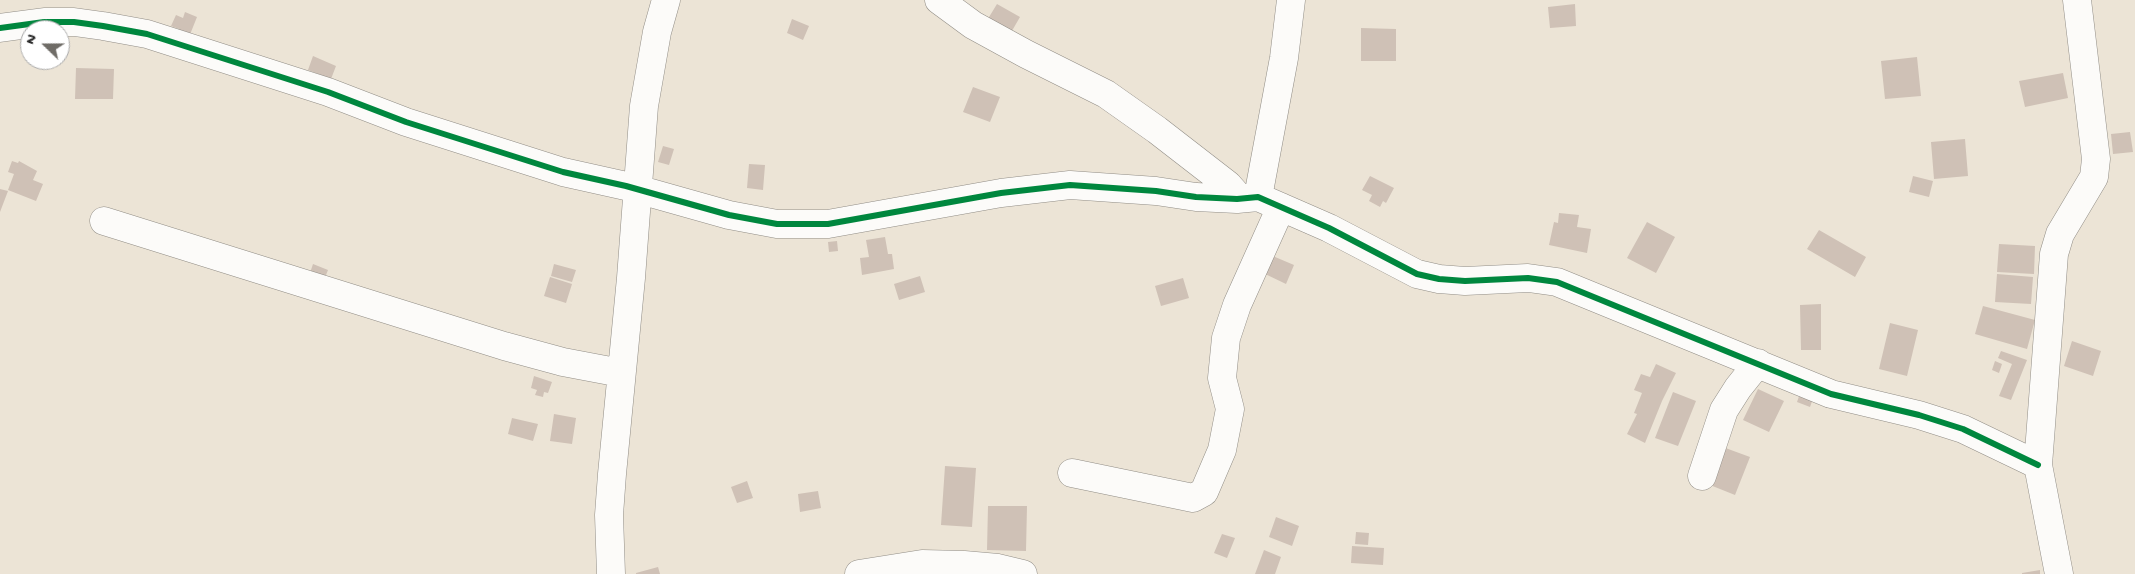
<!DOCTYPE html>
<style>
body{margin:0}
#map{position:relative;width:2135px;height:574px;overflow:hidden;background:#ece4d6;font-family:"Gochi Hand",sans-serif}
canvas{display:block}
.north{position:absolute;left:20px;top:20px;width:50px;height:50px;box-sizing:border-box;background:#fff;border:1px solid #aaa;border-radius:50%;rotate:292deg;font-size:14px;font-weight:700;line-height:20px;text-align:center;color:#2b2b2b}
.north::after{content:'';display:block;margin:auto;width:18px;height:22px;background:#6f6c67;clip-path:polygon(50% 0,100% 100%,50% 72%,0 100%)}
</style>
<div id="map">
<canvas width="2135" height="574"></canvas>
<div class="north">N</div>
</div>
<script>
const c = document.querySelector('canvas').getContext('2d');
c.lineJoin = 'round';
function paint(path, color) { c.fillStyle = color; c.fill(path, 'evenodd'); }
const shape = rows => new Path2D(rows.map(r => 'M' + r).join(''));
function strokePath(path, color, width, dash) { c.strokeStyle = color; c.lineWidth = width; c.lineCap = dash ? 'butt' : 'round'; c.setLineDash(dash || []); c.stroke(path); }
const building = shape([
 [997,4,1020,17,1009,36,986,22],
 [1575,4,1576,26,1550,28,1548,7],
 [185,12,197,17,189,37,177,33,179,29,171,26,176,15,183,18],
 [792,19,809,26,803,40,787,33],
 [1361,28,1396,29,1396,61,1361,61],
 [313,56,336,66,331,79,308,70],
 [1917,57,1921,96,1885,99,1881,61],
 [76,68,114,69,113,99,75,99],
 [2063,73,2068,98,2025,107,2019,81],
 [973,87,1000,97,990,122,963,112],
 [2130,132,2133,152,2113,154,2111,134],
 [1965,139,1968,176,1934,179,1931,142],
 [663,146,674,149,669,165,658,162],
 [12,161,18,163,19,161,37,171,33,180,43,184,36,201,8,190,14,174,8,172],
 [749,164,765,165,763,190,747,188],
 [1370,176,1394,188,1386,203,1383,201,1380,207,1369,201,1372,195,1362,190],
 [1913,176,1933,181,1929,197,1909,192],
 [0,189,8,191,0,212],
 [1559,213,1579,215,1577,227,1591,229,1587,253,1549,245,1554,222,1558,223],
 [1647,222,1675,237,1656,273,1627,258],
 [1819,230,1866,257,1855,277,1807,249],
 [885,237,888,254,892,254,894,269,862,275,860,258,869,257,866,240],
 [837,241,838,251,829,252,828,242],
 [1999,244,2035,246,2034,274,1997,272],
 [1268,254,1294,265,1286,284,1261,272],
 [313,264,328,270,322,285,308,279],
 [554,264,576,270,572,282,551,276],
 [1997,274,2033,277,2031,304,1995,302],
 [920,276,925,292,899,300,894,284],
 [550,277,572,284,566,303,544,296],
 [1183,278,1189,298,1161,306,1155,286],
 [1821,304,1821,350,1801,350,1800,305],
 [1983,306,2035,320,2027,349,1975,334],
 [1890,323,1918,330,1907,376,1879,369],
 [2072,341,2101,351,2093,376,2064,366],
 [2001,351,2027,360,2011,400,1999,396,2012,364,1998,358],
 [1995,361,2002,364,1999,373,1992,370],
 [1656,364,1676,373,1662,401,1645,443,1627,434,1637,414,1634,413,1642,393,1634,390,1641,374,1650,377],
 [534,376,552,382,548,393,544,392,543,397,535,395,537,390,531,388],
 [1802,388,1815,393,1810,407,1797,402],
 [1758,389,1784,401,1769,432,1743,420],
 [1673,392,1696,401,1678,446,1655,438],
 [554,414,576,418,572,444,550,441],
 [512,418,538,424,533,441,508,434],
 [1720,446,1750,457,1735,495,1705,483],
 [945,466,976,468,972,527,941,525],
 [747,481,753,498,737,503,731,487],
 [818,491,821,508,800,512,798,494],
 [988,506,1027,506,1026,551,987,550],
 [1276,517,1299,526,1292,546,1269,537],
 [1356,532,1369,533,1368,545,1355,544],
 [1222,534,1235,538,1227,558,1214,553],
 [1352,546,1384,548,1383,565,1351,563],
 [1264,550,1281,557,1275,574,1255,574],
 [658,567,660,574,636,574,636,573],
 [2040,570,2040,574,2022,574,2022,573]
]);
const minor = shape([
 [939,0,973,25,1026,54,1106,94,1157,130,1228,185,1235,193,1237,199],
 [0,28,44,22,74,22,103,26,147,34,328,92,406,122,563,172,626,186,729,215,777,224,828,224,1001,193,1070,185,1156,191,1196,197,1237,199,1258,197,1329,228,1417,274,1439,279,1465,281,1528,278,1557,282,1831,394,1919,415,1963,429,2038,465],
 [1258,197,1284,58,1291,0],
 [104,221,504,346,563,362,621,373],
 [1072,473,1193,498,1204,492,1222,450,1230,409,1222,378,1226,338,1237,305,1281,207],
 [1702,476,1724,410,1738,388,1758,363],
 [611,574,609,515,612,474,631,278,644,106,657,32,666,0],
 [859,574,922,564,964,565,998,568,1023,574],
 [2059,574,2038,465,2054,254,2060,234,2094,177,2096,159,2077,0]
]);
const cycleway = shape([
 [0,28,44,22,74,22,103,26,147,34,328,92,406,122,563,172,626,186,729,215,777,224,828,224,1001,193,1070,185,1156,191,1196,197,1237,199,1258,197,1329,228,1417,274,1439,279,1465,281,1528,278,1557,282,1831,394,1919,415,1963,429,2038,465]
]);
paint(building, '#cfc1b6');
strokePath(minor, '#918d86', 29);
strokePath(minor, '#fcfbf9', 28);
strokePath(cycleway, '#00873e', 6);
</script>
